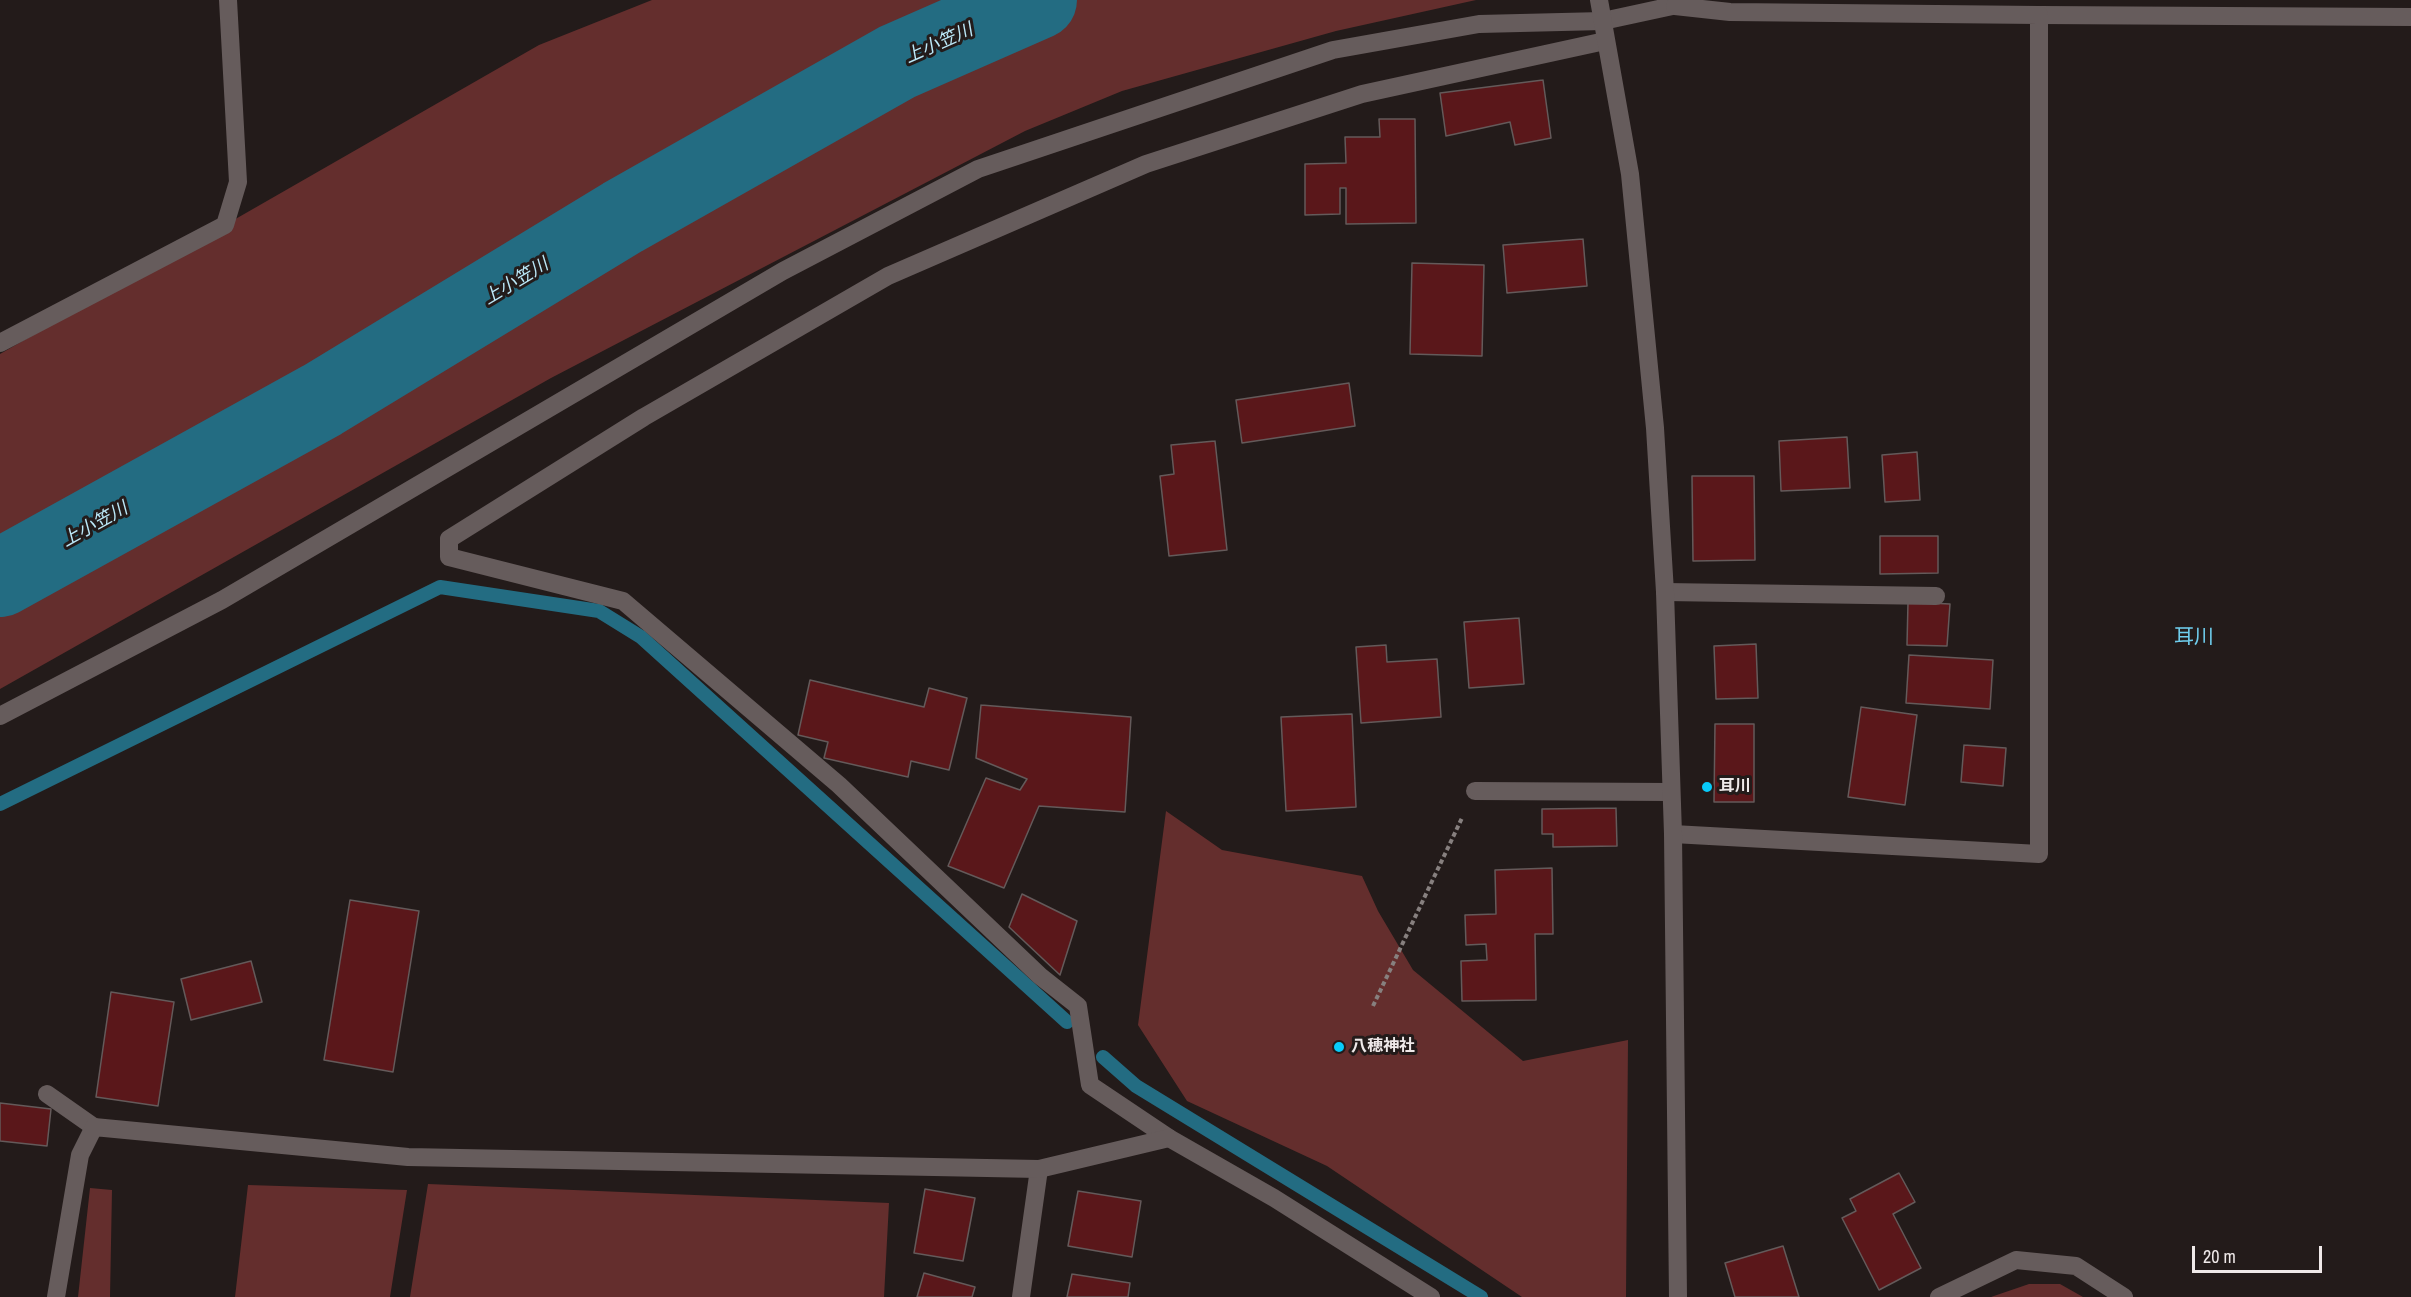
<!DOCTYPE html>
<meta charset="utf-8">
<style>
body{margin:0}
#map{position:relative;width:2411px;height:1297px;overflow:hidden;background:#231b1a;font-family:"Archivo Narrow",sans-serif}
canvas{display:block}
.scale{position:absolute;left:2192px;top:1246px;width:130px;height:27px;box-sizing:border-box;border:3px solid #efe9e9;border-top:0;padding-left:8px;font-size:18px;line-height:21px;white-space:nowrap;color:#efe9e9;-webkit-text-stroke:4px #231b1a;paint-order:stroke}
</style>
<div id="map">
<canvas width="2411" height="1297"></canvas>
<div class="scale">20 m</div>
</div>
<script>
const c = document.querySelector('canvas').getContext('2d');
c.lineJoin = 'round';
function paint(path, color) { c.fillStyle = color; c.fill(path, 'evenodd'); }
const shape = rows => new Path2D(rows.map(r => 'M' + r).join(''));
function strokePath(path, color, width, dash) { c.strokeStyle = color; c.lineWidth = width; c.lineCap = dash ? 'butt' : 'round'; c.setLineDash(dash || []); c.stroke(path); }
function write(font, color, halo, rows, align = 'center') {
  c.font = font + ' "Archivo Narrow","Noto Sans JP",sans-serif'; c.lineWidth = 6; c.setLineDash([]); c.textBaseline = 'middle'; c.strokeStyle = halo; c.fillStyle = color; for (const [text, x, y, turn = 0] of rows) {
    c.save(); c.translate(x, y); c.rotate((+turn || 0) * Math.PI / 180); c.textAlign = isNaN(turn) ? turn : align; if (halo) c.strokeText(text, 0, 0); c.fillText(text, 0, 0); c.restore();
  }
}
const green = shape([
 [652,0,1476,0,1336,31,1122,91,1025,131,551,378,0,689,0,354,539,45],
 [1166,811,1222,850,1362,876,1378,911,1413,970,1523,1061,1628,1040,1626,1297,1522,1297,1327,1166,1187,1101,1138,1025],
 [428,1184,889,1203,884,1297,410,1297],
 [248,1185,407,1190,390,1297,235,1297],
 [90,1188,112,1190,110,1297,78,1297],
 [2029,1284,2060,1284,2083,1297,1991,1297]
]);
const stream = shape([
 [0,804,440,587,599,611,641,637,1067,1022],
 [1103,1057,1136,1086,1481,1297]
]);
const river = shape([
 [0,578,322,400,623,217,897,62,1038,0]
]);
const building = shape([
 [1543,80,1551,138,1515,145,1510,122,1446,136,1440,93,1543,80],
 [1379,119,1415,119,1416,223,1346,224,1346,188,1340,188,1340,214,1305,215,1305,164,1346,163,1345,137,1380,137,1379,119],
 [1583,239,1587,286,1507,293,1503,245,1583,239],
 [1412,263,1484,265,1482,356,1410,354,1412,263],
 [1349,383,1355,426,1242,443,1236,400,1349,383],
 [1847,437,1850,488,1781,491,1779,441,1847,437],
 [1215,441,1227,550,1169,556,1160,476,1174,474,1171,445,1215,441],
 [1917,452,1920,500,1885,502,1882,455,1917,452],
 [1692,476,1754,476,1755,560,1693,561,1692,476],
 [1880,536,1938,536,1938,573,1880,574,1880,536],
 [1908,602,1950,604,1947,646,1907,645,1908,602],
 [1519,618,1524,684,1469,688,1464,622,1519,618],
 [1756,644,1758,698,1716,699,1714,646,1756,644],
 [1386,645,1387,662,1437,659,1441,717,1361,723,1356,647,1386,645],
 [1909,655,1993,660,1990,709,1906,703,1909,655],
 [810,680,924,707,929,688,967,698,949,770,911,761,908,777,824,758,828,742,798,735,810,680],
 [981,705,1131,717,1125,812,1039,806,1004,888,948,866,986,778,1020,790,1027,779,976,758,981,705],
 [1861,707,1917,715,1905,805,1848,797,1861,707],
 [1352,714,1356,807,1286,811,1281,717,1352,714],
 [1715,724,1754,724,1754,802,1714,802,1715,724],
 [1964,745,2006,748,2003,786,1961,782,1964,745],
 [1616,808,1617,846,1553,847,1553,834,1542,834,1542,809,1616,808],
 [1552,868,1553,934,1535,934,1536,1000,1462,1001,1461,961,1487,960,1486,944,1466,945,1465,915,1496,914,1495,870,1552,868],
 [1022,894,1077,921,1060,975,1009,927,1022,894],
 [350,900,419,911,393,1072,324,1060,350,900],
 [251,961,262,1002,191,1020,181,979,251,961],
 [111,992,174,1002,158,1106,96,1097,111,992],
 [0,1103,51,1109,47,1146,0,1141,0,1103],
 [1899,1173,1915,1202,1893,1214,1921,1268,1879,1290,1842,1218,1856,1211,1850,1199,1899,1173],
 [925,1189,975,1198,963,1261,914,1253,925,1189],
 [1078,1191,1141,1201,1132,1257,1068,1246,1078,1191],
 [1783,1246,1799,1297,1735,1297,1725,1263,1783,1246],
 [924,1273,975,1287,972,1297,917,1297,924,1273],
 [1072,1274,1130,1283,1128,1297,1067,1297,1072,1274]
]);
const path = shape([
 [1373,1006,1462,818]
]);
const service = shape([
 [2039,15,2411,17],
 [1603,21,1691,2],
 [0,343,225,225,238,182,228,0],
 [1665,592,1936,596],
 [1475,791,1670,792],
 [47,1094,94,1127],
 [1169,1138,1090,1085,1078,1006,1040,976,839,785,623,601,449,557,449,539,644,417,888,276,1146,164,1362,94,1605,41],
 [1021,1297,1039,1169]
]);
const minor = shape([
 [0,716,222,600,783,271,978,169,1333,50,1479,24,1603,21],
 [1673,834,2039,854,2039,15,1730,12,1675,6],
 [56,1297,80,1155,94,1127,408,1157,1039,1169,1169,1138,1274,1198,1431,1297],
 [1939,1297,2016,1260,2076,1266,2124,1297]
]);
const tertiary = shape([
 [1599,0,1630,174,1655,428,1665,592,1673,834,1678,1297]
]);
const markers = [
 [1707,787,6,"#08cbfa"],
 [1339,1047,6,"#08cbfa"]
];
const poiNames = [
 ["耳川",1719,787],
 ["八穂神社",1351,1047]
];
const waterNames = [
 ["上小笠川",939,44,-24],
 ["上小笠川",516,282,-31],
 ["上小笠川",95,525,-29]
];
const quarterNames = [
 ["耳川",2194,638]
];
paint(green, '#642e2d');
strokePath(stream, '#236c82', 14);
strokePath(river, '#236c82', 78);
paint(building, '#5a171a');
strokePath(building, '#645a5a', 1.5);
strokePath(path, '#87807f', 4, [4.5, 3]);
strokePath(service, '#665c5c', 18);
strokePath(minor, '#665c5c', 18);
strokePath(tertiary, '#665c5c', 18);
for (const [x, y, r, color] of markers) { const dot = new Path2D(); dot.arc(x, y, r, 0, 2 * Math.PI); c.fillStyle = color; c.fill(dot); strokePath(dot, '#231b1a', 2); }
write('bold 16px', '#efe9e9', '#231b1a', poiNames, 'left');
write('italic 18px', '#bce9f9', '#231b1a', waterNames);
write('20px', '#6fcded', '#231b1a', quarterNames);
</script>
